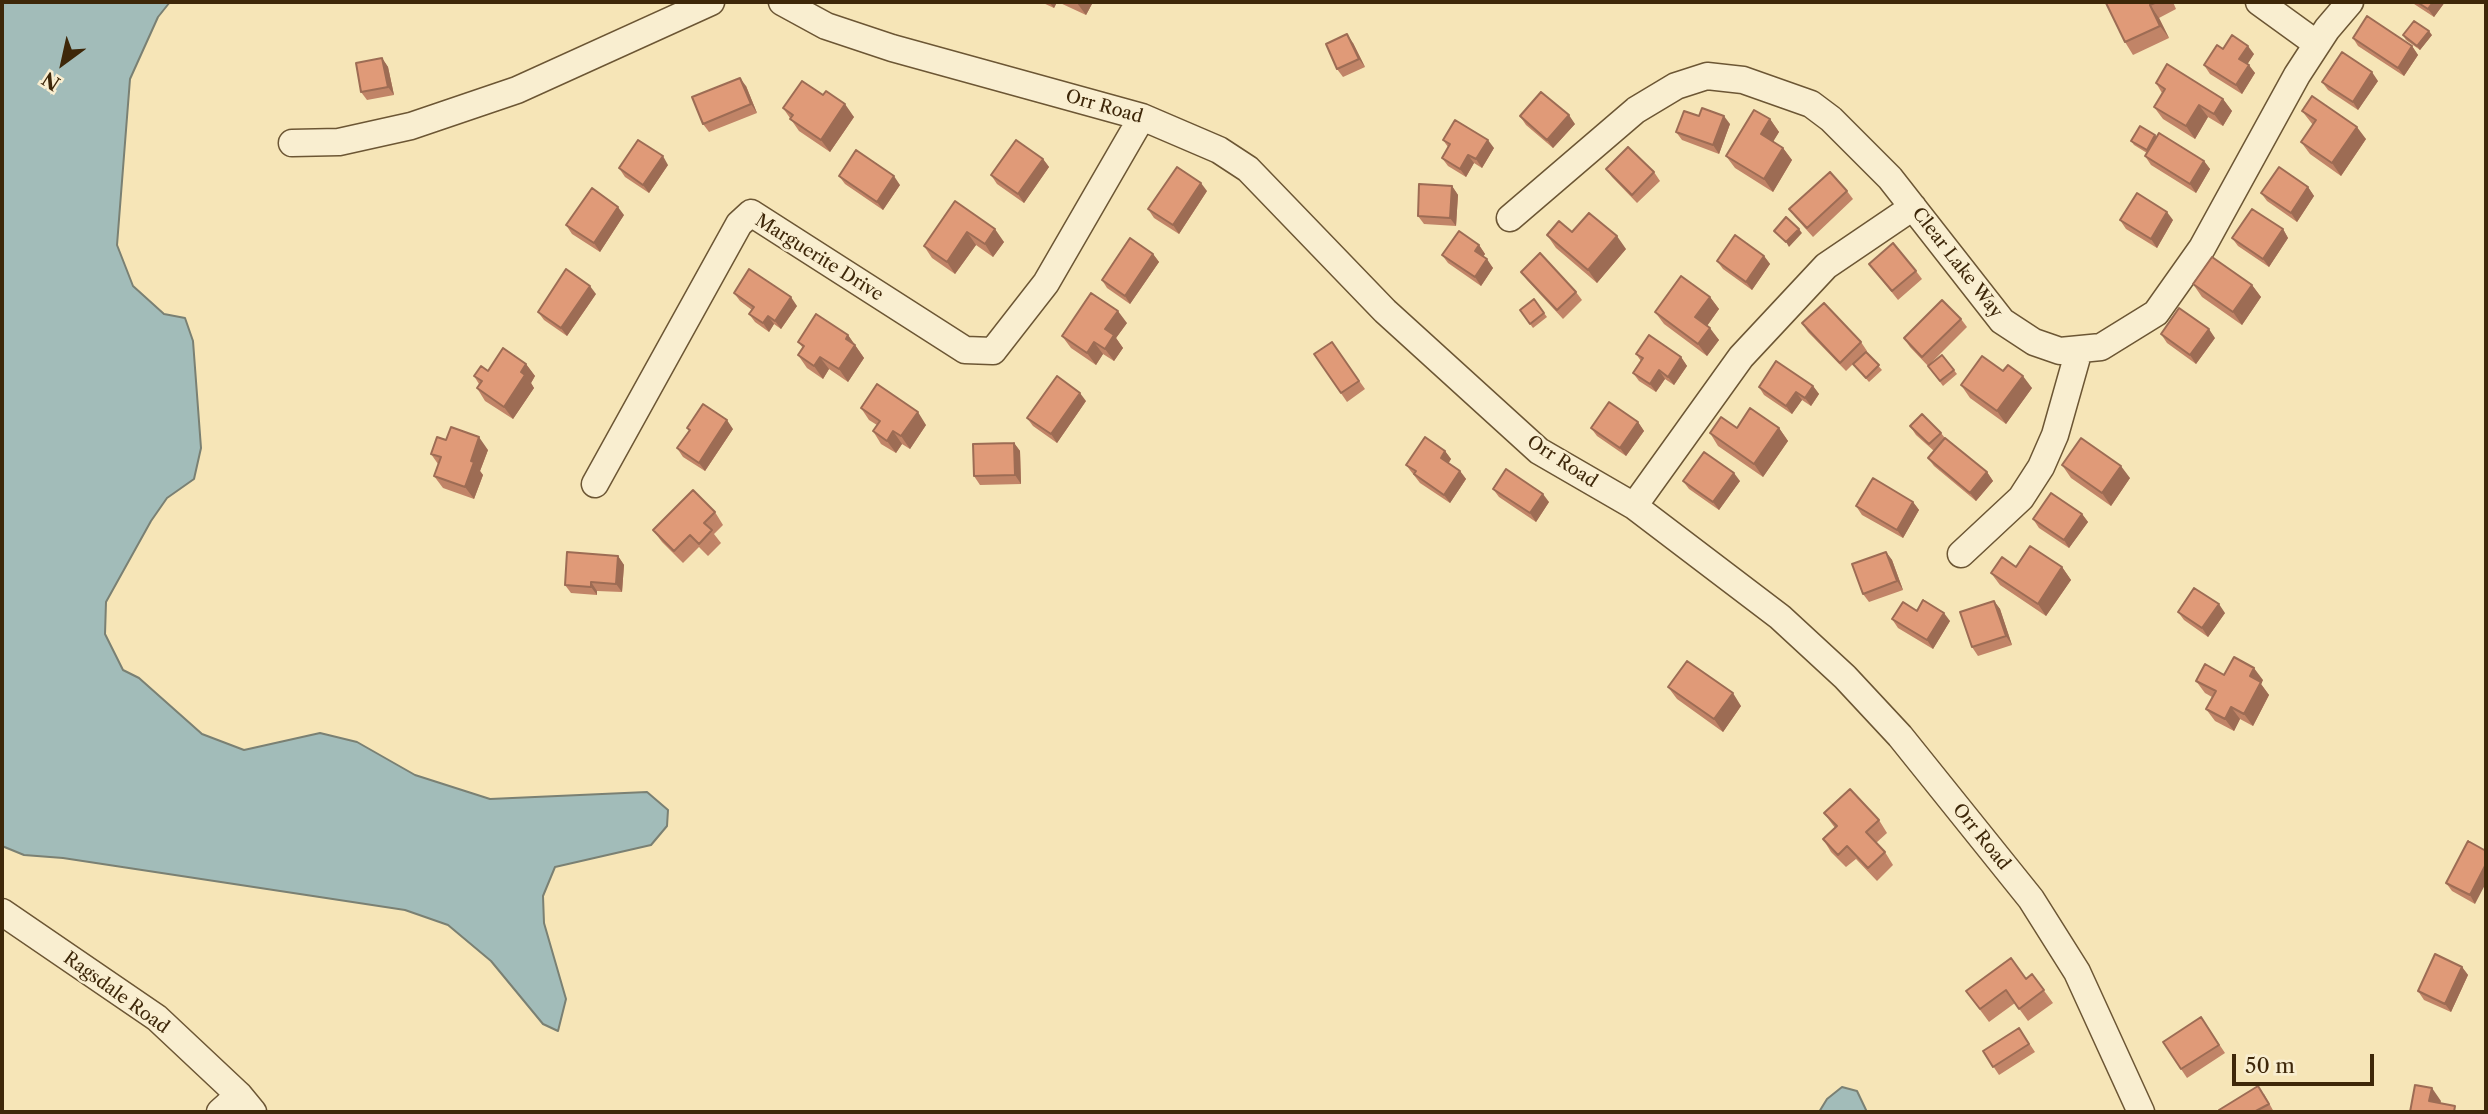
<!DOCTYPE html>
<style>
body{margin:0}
#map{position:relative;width:2488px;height:1114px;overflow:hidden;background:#f6e5b7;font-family:"Libre Caslon Text",serif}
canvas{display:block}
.frame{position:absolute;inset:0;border:4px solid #3e2709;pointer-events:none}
.north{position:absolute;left:28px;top:28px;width:70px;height:70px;-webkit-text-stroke:5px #f9eed0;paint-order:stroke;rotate:213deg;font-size:19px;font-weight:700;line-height:28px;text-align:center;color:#3e2709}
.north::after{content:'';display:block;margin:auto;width:24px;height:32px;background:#3e2709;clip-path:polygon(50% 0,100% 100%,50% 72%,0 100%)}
.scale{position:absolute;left:2232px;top:1054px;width:142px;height:32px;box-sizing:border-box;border:4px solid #3e2709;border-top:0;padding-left:9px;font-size:21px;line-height:24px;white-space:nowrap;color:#3e2709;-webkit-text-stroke:5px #f9eed0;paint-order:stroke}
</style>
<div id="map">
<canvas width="2488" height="1114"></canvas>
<div class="frame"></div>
<div class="north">N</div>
<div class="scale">50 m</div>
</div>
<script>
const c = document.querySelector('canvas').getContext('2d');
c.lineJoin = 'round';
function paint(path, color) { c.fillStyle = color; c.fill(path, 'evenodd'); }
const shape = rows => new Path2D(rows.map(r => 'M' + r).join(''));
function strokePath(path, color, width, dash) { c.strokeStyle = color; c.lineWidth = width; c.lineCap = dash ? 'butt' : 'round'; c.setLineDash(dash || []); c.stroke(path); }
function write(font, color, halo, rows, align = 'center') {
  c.font = font + ' "Libre Caslon Text",serif'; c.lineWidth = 5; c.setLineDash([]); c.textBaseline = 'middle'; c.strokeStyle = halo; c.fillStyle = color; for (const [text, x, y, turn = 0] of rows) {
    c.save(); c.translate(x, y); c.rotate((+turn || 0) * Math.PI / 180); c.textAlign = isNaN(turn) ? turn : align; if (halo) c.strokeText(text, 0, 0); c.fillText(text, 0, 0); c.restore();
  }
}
const water = shape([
 [2,2,170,2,158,17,130,79,117,245,133,286,164,314,185,318,193,341,201,448,194,479,167,498,151,521,106,602,105,634,123,670,139,678,202,734,244,750,320,733,357,742,415,775,490,799,647,792,668,810,667,826,651,845,555,867,543,896,544,923,566,999,558,1031,543,1024,491,961,448,925,405,910,63,858,24,855,2,846,2,2],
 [1842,1087,1857,1091,1867,1112,1819,1112,1827,1099,1842,1087]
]);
const minor = shape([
 [782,2,826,26,892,48,1142,117,1219,150,1248,169,1385,311,1539,451,1634,506,1780,617,1845,677,1900,736,2031,899,2077,972,2141,1112],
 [2259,2,2317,44],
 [292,143,339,142,411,126,517,90,711,2],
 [1510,218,1636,110,1676,86,1707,76,1743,80,1811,104,1831,119,1890,178,2002,321,2034,342,2060,351,2101,347,2156,313,2202,248,2297,75,2327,29,2350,2],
 [595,484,739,224,751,213,965,350,993,351,1046,283,1142,117],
 [1634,506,1741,357,1826,266,1913,207],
 [1961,554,2021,498,2041,467,2055,435,2079,350],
 [2,912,157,1018,239,1095,253,1112],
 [220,1112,239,1095]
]);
const wall = shape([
 [1041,2,1057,2,1054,8],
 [1058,2,1093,2,1086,15],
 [2107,2,2173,2,2176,9,2159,18,2169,38,2133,55,2125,42],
 [2411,2,2445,2,2434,17],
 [2403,35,2432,35,2420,50,2406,40],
 [2353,38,2412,46,2418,55,2404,76,2358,46],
 [1353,43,1365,67,1343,77,1337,69],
 [2223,49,2254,54,2247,64,2255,73,2242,94,2210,74,2204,65],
 [382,58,388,67,394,95,367,100,361,92],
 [2378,81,2358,110,2328,90,2322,82],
 [2156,83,2223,99,2232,111,2223,126,2208,117,2195,139,2163,119,2154,107,2162,93],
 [746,86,757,113,709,132,703,124],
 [823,95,854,117,830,152,799,131,783,108],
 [2302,111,2366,139,2341,176,2310,154,2301,142,2313,125],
 [1520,116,1575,124,1553,148,1526,125],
 [1699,116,1730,124,1719,154,1682,140,1676,132],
 [1770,119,1779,132,1773,141,1783,148,1792,160,1773,192,1735,168,1726,156],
 [2157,137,2204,161,2210,169,2196,193,2151,165,2145,156,2147,153,2134,145,2131,141],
 [1443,140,1494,148,1482,168,1474,163,1466,177,1448,166,1442,158,1448,147],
 [1043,159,1049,167,1024,203,997,184,991,175],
 [668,165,649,193,625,177,619,168],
 [1606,169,1654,172,1660,181,1637,203,1612,177],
 [839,176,900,185,883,210,845,184],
 [1452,186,1458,195,1456,226,1424,224,1418,216],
 [2308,187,2314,196,2297,222,2267,201,2261,193],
 [1207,191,1179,234,1154,218,1148,209],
 [1847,191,1853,199,1813,237,1795,217,1789,209],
 [955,201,1004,242,993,257,976,245,955,274,932,258,924,246],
 [624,215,600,252,572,234,566,225],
 [2120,220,2173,220,2157,248,2126,229],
 [2283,229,2288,238,2269,267,2238,246,2232,238],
 [1547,235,1626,249,1597,283,1556,248],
 [1479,245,1485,254,1483,257,1493,268,1481,286,1448,263,1442,255],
 [1153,254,1159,262,1130,304,1107,288,1102,280],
 [1764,256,1770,264,1752,290,1723,269,1717,261],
 [1869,264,1916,271,1922,279,1898,300],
 [1521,272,1576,292,1582,300,1563,319,1527,280],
 [2193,284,2252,285,2261,297,2242,325,2202,297],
 [734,293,797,306,781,329,774,324,769,332,755,322,749,314,752,310,740,301],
 [596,294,567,336,544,320,538,312],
 [1710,297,1719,309,1707,326,1719,340,1707,356,1664,324,1655,312],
 [1534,299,1547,317,1533,328,1520,310],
 [1961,319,1967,327,1928,366,1910,347,1904,338],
 [1127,323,1116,338,1123,348,1114,361,1103,354,1096,365,1071,348,1062,336],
 [1802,323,1861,342,1867,351,1866,352,1882,370,1869,382,1853,364,1846,371,1808,332],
 [2161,334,2215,338,2196,364,2167,343],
 [848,335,864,358,848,382,829,369,823,379,807,368,798,355,803,348,798,342],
 [1332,342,1365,389,1347,402,1314,354],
 [1636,354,1681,357,1687,366,1674,385,1665,379,1656,392,1639,381,1633,373,1641,361],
 [1942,355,1957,374,1943,386,1928,366],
 [526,364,535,376,531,383,534,388,513,419,485,401,477,388,479,384,474,376,488,371],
 [2003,371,2032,388,2006,424,1970,398,1961,385],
 [1813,386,1819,394,1811,406,1802,400,1792,414,1764,395,1759,387],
 [1086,401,1057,443,1033,426,1027,418],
 [861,408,926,425,910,449,902,444,896,453,881,444,873,431,877,425,869,420],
 [1638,422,1644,431,1626,456,1597,436,1591,428],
 [1910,426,1941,433,1945,438,1987,472,1993,481,1976,501,1934,466,1928,458,1934,451,1916,435],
 [687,428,733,429,705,471,683,457,677,448,689,431],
 [1737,428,1779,428,1788,441,1763,477,1718,446,1710,433],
 [446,440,488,450,480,471,483,475,474,499,443,488,434,476,438,464,431,454],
 [1014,443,1020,451,1021,484,980,485,974,476],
 [1445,451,1451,459,1448,464,1460,471,1466,479,1450,503,1420,483,1406,465],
 [2062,465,2130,478,2111,506,2071,478],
 [1683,481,1740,481,1719,510,1689,489],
 [1493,489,1549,502,1536,522,1499,497],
 [1913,502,1919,510,1903,538,1862,515,1856,506],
 [715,512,723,525,714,534,721,543,708,556,699,547,683,563,662,542,653,530],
 [2082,514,2088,522,2069,548,2039,528,2033,519],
 [1886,552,1892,560,1903,590,1869,602,1863,594],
 [618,556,624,565,622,592,597,591,597,595,571,593,565,585],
 [2016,567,2062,567,2071,580,2046,616,2000,585,1991,573],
 [1994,601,2000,609,2012,645,1978,656,1972,647],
 [1917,611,1950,621,1933,649,1898,628,1892,619],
 [2178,612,2225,613,2208,637,2184,620],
 [2224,675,2263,680,2261,684,2269,695,2253,726,2240,719,2234,731,2215,721,2206,709,2212,697,2205,693,2196,681],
 [1668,687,1741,706,1723,732,1677,699],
 [1824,813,1879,820,1887,833,1876,843,1885,852,1893,865,1877,881,1856,859,1846,867,1831,852,1823,839,1835,828],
 [2468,841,2475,904,2452,891,2446,883],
 [2462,967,2468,975,2451,1012,2424,1000,2418,991],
 [2032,974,2053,1003,2028,1021,2015,1003,1989,1022,1966,991,2026,979],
 [2201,1017,2225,1053,2187,1078,2163,1042],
 [2019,1028,2035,1052,1999,1075,1983,1051],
 [2264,1094,2274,1112,2221,1112]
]);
const shadedWall = shape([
 [1049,2,1057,2,1054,8],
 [1078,2,1093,2,1086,15,1077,3],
 [2433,2,2445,2,2434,17,2428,9],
 [2150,5,2159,18,2169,38,2160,26],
 [2429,31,2432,35,2420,50,2417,46],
 [1347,34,1353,43,1365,67,1359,59],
 [2248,46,2254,54,2245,68,2239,59],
 [2412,46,2418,55,2404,76,2398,68],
 [382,58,388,67,394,95,388,87],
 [2249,65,2255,73,2242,94,2236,85],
 [2372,72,2378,81,2358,110,2353,102],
 [740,78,746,86,757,113,751,104],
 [2223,99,2232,111,2223,126,2214,114],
 [845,104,854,117,830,152,821,140],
 [2199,105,2208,117,2195,139,2186,126],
 [1569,115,1575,124,1553,148,1547,140],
 [1724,116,1730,124,1719,154,1713,145],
 [1770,119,1779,132,1770,147,1761,134],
 [2357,127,2366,139,2341,176,2332,163],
 [2155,135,2158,139,2150,154,2147,150],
 [1488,140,1494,148,1482,168,1476,159],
 [1783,148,1792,160,1773,192,1764,179],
 [1468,155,1474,163,1466,177,1460,169],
 [663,156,668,165,649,193,643,185],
 [1043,159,1049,167,1024,203,1018,194],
 [2204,161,2210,169,2196,193,2190,184],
 [894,176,900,185,883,210,877,202],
 [1201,183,1207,191,1179,234,1173,225],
 [1452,186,1458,195,1456,226,1450,218],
 [2308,187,2314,196,2297,222,2291,213],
 [618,207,624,215,600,252,594,243],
 [2167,212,2173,220,2157,248,2151,239],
 [995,229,1004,242,993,257,985,244],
 [1799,229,1802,233,1789,247,1786,242],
 [2283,229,2288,238,2269,267,2263,259],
 [967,232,976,245,955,274,947,262],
 [1617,236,1626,249,1597,283,1588,270],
 [1479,245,1485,254,1481,260,1475,251],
 [1153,254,1159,262,1130,304,1125,296],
 [1764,256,1770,264,1752,290,1746,282],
 [1487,259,1493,268,1481,286,1475,277],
 [2252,285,2261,297,2242,325,2233,312],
 [590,286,596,294,567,336,561,328],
 [791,297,797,306,781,329,775,321],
 [1710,297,1719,309,1704,330,1695,317],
 [1118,311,1127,323,1116,338,1123,348,1114,361,1105,349,1105,329],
 [768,316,774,324,769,332,763,323],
 [1710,328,1719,340,1707,356,1698,344],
 [2209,329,2215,338,2196,364,2190,355],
 [848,335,864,358,848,382,839,369,846,339],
 [1094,342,1103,354,1096,365,1087,353],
 [820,357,829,369,823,379,814,366],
 [1681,357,1687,366,1674,385,1668,377],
 [526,364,535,376,531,383,534,388,513,419,504,407,521,372],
 [1659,370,1665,379,1656,392,1650,384],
 [2023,376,2032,388,2006,424,1997,411],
 [1813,386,1819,394,1811,406,1805,398],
 [1796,392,1802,400,1792,414,1786,406],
 [1080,393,1086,401,1057,443,1051,434],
 [918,412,926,425,910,449,901,436],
 [727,420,733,429,705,471,699,463],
 [1638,422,1644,431,1626,456,1620,448],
 [1779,428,1788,441,1763,477,1754,464],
 [893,431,902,444,896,453,887,441],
 [479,437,488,450,480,471,483,475,474,499,465,487,471,461],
 [1014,443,1020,451,1021,484,1015,475],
 [1445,451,1451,459,1446,467,1441,458],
 [2121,466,2130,478,2111,506,2102,493],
 [1460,471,1466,479,1450,503,1444,495],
 [1987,472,1993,481,1976,501,1970,493],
 [1734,473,1740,481,1719,510,1713,502],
 [1543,494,1549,502,1536,522,1530,513],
 [1913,502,1919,510,1903,538,1897,530],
 [2082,514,2088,522,2069,548,2064,540],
 [1886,552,1892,560,1903,590,1897,581],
 [618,556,624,565,622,592,616,584],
 [2062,567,2071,580,2046,616,2038,604],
 [591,582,597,591,597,595,591,587],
 [1994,601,2000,609,2012,645,2006,636],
 [2219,604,2225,613,2208,637,2202,628],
 [1944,613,1950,621,1933,649,1927,640],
 [2254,668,2263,680,2261,684,2269,695,2253,726,2244,714,2250,676],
 [1733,693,1741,706,1723,732,1714,719],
 [2231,707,2240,719,2234,731,2225,719],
 [2486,864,2486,883,2475,904,2470,895],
 [2462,967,2468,975,2451,1012,2445,1004],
 [2432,1088,2441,1101,2438,1112,2429,1101]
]);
const building = shape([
 [2107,2,2157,2,2150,5,2160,26,2125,42,2106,3,2107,2],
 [2417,2,2433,2,2428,9,2417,2],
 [2367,16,2412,46,2398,68,2353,38,2367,16],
 [2414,21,2429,31,2417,46,2403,35,2414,21],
 [1347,34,1359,59,1337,69,1326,44,1347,34],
 [2232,35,2248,46,2239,59,2249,65,2236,85,2204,65,2217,45,2223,49,2232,35],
 [2342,52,2372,72,2353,102,2322,82,2342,52],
 [382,58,388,87,361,92,356,63,382,58],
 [2167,64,2223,99,2214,114,2199,105,2186,126,2154,107,2165,89,2156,83,2167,64],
 [740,78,751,104,703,124,692,97,740,78],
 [802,81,823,95,826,91,845,104,821,140,790,119,793,115,783,108,802,81],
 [1541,92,1569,115,1547,140,1520,116,1541,92],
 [2312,96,2357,127,2332,163,2301,142,2316,120,2302,111,2312,96],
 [1702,108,1724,116,1713,145,1676,132,1684,111,1699,116,1702,108],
 [1754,110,1770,119,1761,134,1783,148,1764,179,1726,156,1754,110],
 [1455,120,1488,140,1476,159,1468,155,1460,169,1442,158,1450,144,1443,140,1455,120],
 [2140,126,2155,135,2147,150,2131,141,2140,126],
 [2159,133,2204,161,2190,184,2145,156,2159,133],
 [638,140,663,156,643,185,619,168,638,140],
 [1016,140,1043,159,1018,194,991,175,1016,140],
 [1628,147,1654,172,1632,195,1606,169,1628,147],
 [856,150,894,176,877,202,839,176,856,150],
 [1177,167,1201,183,1173,225,1148,209,1177,167],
 [2279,167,2308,187,2291,213,2261,193,2279,167],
 [1830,172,1847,191,1807,228,1789,209,1830,172],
 [1419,184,1452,186,1450,218,1418,216,1419,184],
 [592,188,618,207,594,243,566,225,592,188],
 [2137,193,2167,212,2151,239,2120,220,2137,193],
 [955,201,995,229,985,244,967,232,947,262,924,246,955,201],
 [2252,209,2283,229,2263,259,2232,238,2252,209],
 [1589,213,1617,236,1588,270,1547,235,1559,221,1572,232,1589,213],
 [1786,217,1799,229,1786,242,1774,231,1786,217],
 [1459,231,1479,245,1475,251,1487,259,1475,277,1442,255,1459,231],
 [1735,235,1764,256,1746,282,1717,261,1735,235],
 [1130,238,1153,254,1125,296,1102,280,1130,238],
 [1893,243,1916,271,1892,291,1869,264,1893,243],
 [1540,253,1576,292,1557,310,1521,272,1540,253],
 [2212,257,2252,285,2233,312,2193,284,2212,257],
 [566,269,590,286,561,328,538,312,566,269],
 [749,269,791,297,775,321,768,316,763,323,749,314,754,307,734,293,749,269],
 [1681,276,1710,297,1695,317,1710,328,1698,344,1655,312,1681,276],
 [1091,293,1118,311,1105,329,1114,335,1105,349,1094,342,1087,353,1062,336,1091,293],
 [1534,299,1544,313,1530,324,1520,310,1534,299],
 [1942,300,1961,319,1922,357,1904,338,1942,300],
 [1824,303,1861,342,1840,363,1802,323,1824,303],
 [2179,308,2209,329,2190,355,2161,334,2179,308],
 [816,314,848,335,846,339,855,345,839,369,820,357,814,366,798,355,804,346,798,342,816,314],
 [1649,335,1681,357,1668,377,1659,370,1650,384,1633,373,1643,358,1636,354,1649,335],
 [1332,342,1359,381,1341,393,1314,354,1332,342],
 [503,348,526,364,521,372,525,375,504,407,477,388,482,381,474,376,481,366,488,371,503,348],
 [1866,352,1879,365,1866,378,1853,364,1866,352],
 [1942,355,1954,370,1940,381,1928,366,1942,355],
 [1982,356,2003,371,2008,365,2023,376,1997,411,1961,385,1982,356],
 [1776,361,1813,386,1805,398,1796,392,1786,406,1759,387,1776,361],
 [1057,376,1080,393,1051,434,1027,418,1057,376],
 [877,384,918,412,901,436,893,431,887,441,873,431,880,421,861,408,877,384],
 [1609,402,1638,422,1620,448,1591,428,1609,402],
 [703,404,727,420,699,463,677,448,690,430,687,428,703,404],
 [1750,408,1779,428,1754,464,1710,433,1721,417,1737,428,1750,408],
 [1922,414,1941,433,1929,444,1910,426,1922,414],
 [451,427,479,437,471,461,474,462,465,487,434,476,441,457,431,454,437,437,446,440,451,427],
 [1425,437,1445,451,1441,458,1460,471,1444,495,1414,474,1416,471,1406,465,1425,437],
 [1945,438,1987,472,1970,493,1928,458,1945,438],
 [2081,438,2121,466,2102,493,2062,465,2081,438],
 [1014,443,1015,475,974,476,973,444,1014,443],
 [1704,452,1734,473,1713,502,1683,481,1704,452],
 [1506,469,1543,494,1530,513,1493,489,1506,469],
 [1873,478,1913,502,1897,530,1856,506,1873,478],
 [693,490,715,512,704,523,712,530,699,544,690,535,674,551,653,530,693,490],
 [2051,493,2082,514,2064,540,2033,519,2051,493],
 [2030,546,2062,567,2038,604,1991,573,2002,557,2016,567,2030,546],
 [567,552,618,556,616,584,591,582,591,587,565,585,567,552],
 [1886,552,1897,581,1863,594,1852,564,1886,552],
 [2194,588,2219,604,2202,628,2178,612,2194,588],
 [1923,600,1944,613,1927,640,1892,619,1903,602,1917,611,1923,600],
 [1994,601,2006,636,1972,647,1960,612,1994,601],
 [2234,657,2254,668,2250,676,2261,682,2244,714,2231,707,2225,719,2206,709,2216,691,2196,681,2205,664,2224,675,2234,657],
 [1687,661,1733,693,1714,719,1668,687,1687,661],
 [1850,789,1879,820,1866,832,1885,852,1868,868,1847,846,1838,855,1823,839,1837,826,1824,813,1850,789],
 [2468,841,2486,851,2486,864,2470,895,2446,883,2468,841],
 [2435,954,2462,967,2445,1004,2418,991,2435,954],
 [2011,958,2026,979,2032,974,2044,990,2019,1009,2006,990,1980,1009,1966,991,2011,958],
 [2201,1017,2219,1045,2181,1069,2163,1042,2201,1017],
 [2019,1028,2029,1044,1993,1067,1983,1051,2019,1028],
 [2415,1085,2432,1088,2429,1101,2455,1106,2454,1112,2410,1112,2415,1085],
 [2258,1086,2269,1104,2254,1112,2221,1112,2219,1110,2258,1086]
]);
const streetNames = [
 ["Orr Road",1104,107,16],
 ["Marguerite Drive",819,258,32],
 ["Clear Lake Way",1957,263,52],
 ["Orr Road",1562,462,33],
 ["Orr Road",1981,837,51],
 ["Ragsdale Road",116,993,36]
];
paint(water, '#a2bcb9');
strokePath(water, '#7a8073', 2);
strokePath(minor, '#6c5634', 29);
strokePath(minor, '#f9eed0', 26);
paint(wall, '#c18467');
paint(shadedWall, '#9d6c54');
paint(building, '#e09a78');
strokePath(building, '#9d6c54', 2);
write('18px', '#3e2709', '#f9eed0', streetNames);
</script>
